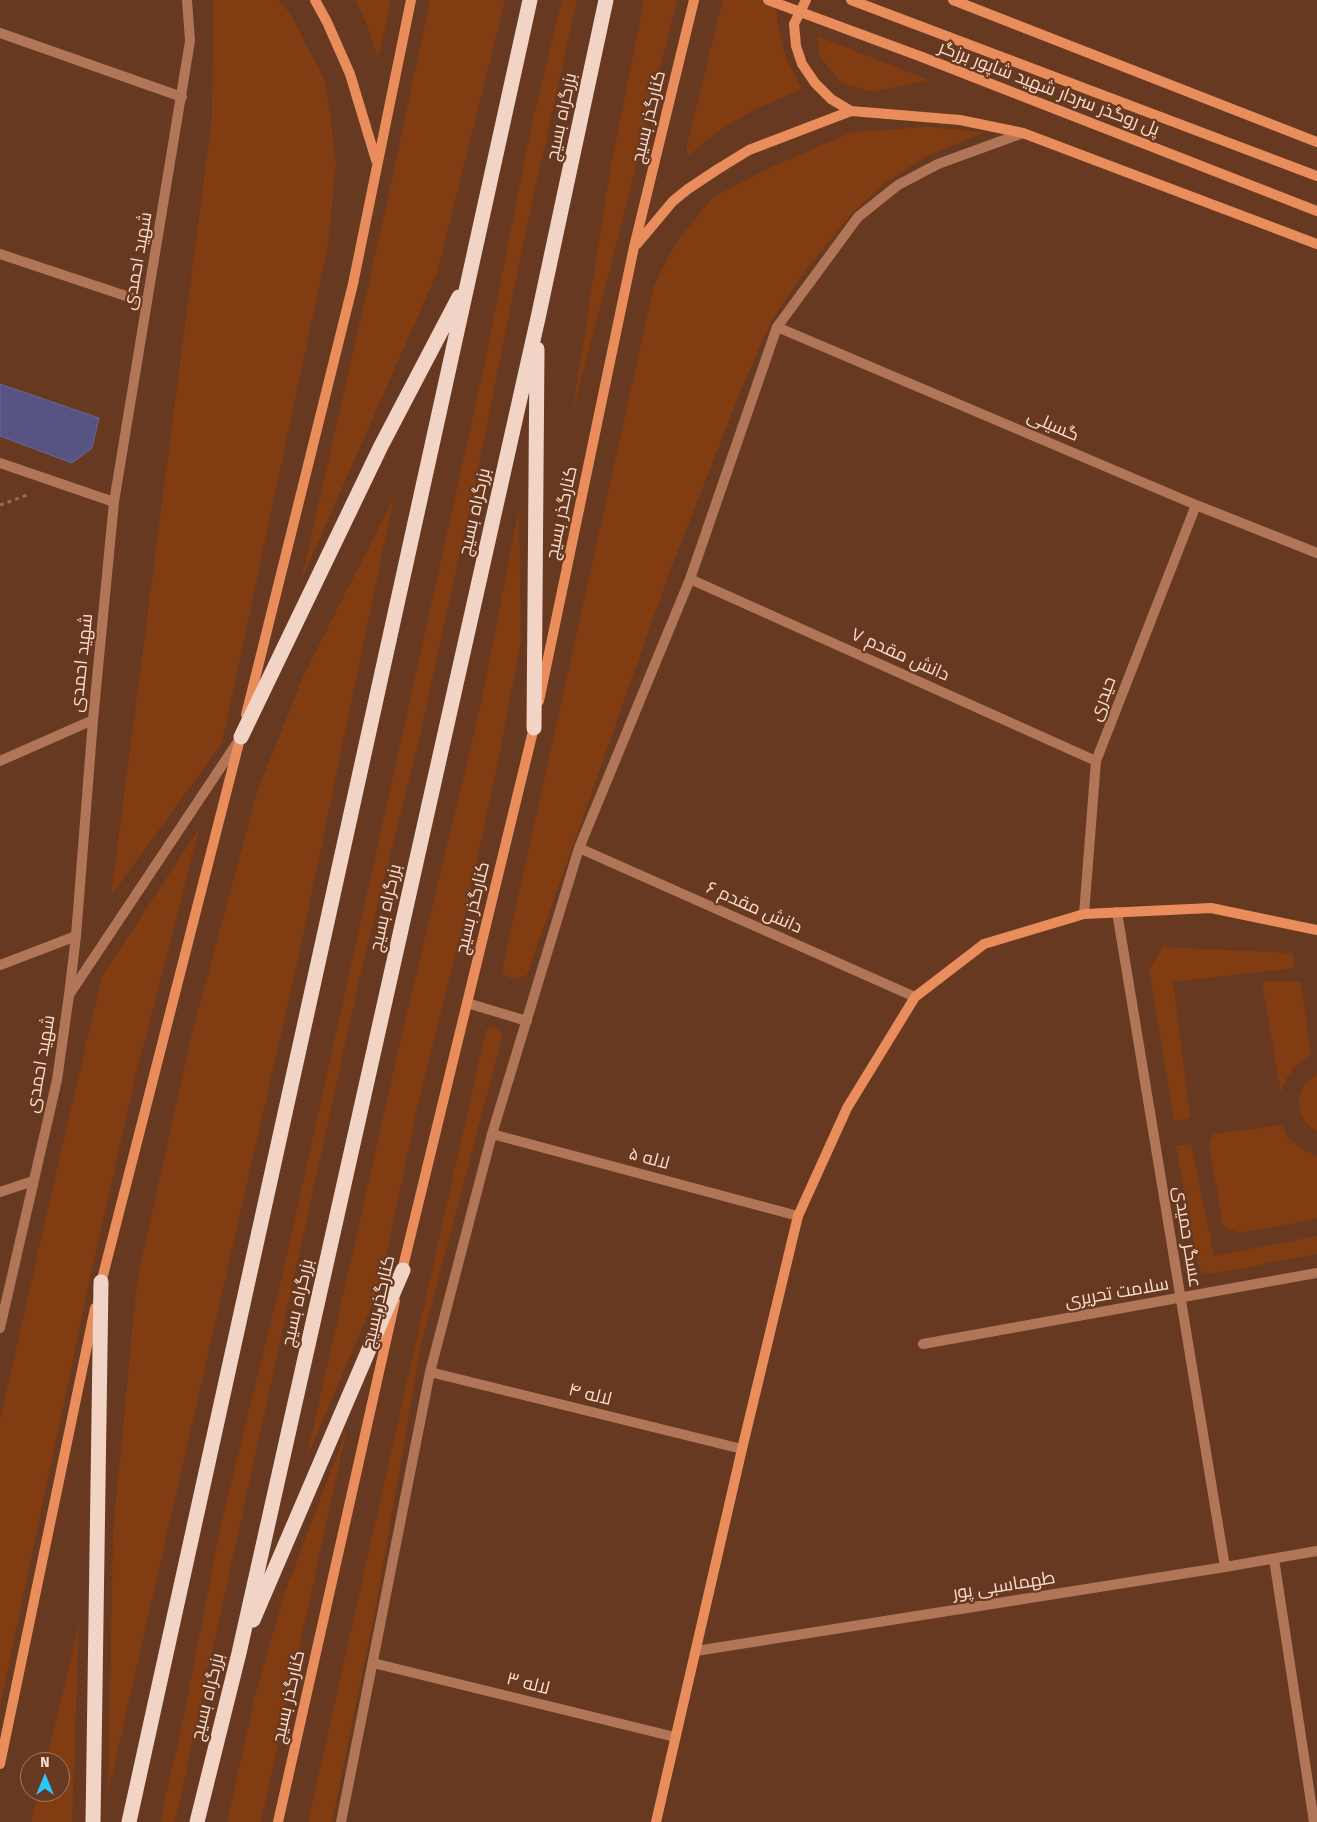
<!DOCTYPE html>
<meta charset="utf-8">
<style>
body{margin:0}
#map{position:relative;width:1317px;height:1822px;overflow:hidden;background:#673920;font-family:"Fira Sans",sans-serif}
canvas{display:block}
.north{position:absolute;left:20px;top:1752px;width:50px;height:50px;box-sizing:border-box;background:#673920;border:1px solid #a27b66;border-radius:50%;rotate:0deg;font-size:14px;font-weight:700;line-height:20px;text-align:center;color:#faddcf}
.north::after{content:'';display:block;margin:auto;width:18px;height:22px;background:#28c8ff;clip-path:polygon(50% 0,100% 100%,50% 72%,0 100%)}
</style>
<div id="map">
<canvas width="1317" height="1822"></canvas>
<div class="north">N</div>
</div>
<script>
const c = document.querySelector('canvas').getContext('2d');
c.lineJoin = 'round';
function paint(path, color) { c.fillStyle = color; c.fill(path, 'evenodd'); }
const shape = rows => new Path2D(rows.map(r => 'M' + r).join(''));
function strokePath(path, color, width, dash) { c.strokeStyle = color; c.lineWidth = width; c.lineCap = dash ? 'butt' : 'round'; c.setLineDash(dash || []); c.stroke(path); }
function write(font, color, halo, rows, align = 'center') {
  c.font = font + ' "Fira Sans",Cairo,sans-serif'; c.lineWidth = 4.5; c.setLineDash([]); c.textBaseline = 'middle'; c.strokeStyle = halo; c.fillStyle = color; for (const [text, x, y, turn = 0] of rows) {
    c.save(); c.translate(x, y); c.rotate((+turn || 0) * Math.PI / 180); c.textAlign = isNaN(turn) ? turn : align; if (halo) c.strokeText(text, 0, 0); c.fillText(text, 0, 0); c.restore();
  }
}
const green = shape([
 [213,0,279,0,291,15,326,83,336,163,328,245,222,743,111,896,212,117],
 [355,0,391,0,378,58,365,20],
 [430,0,505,0,437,273,301,581,386,207],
 [562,0,577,0,525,234,478,470,421,731,360,976,175,1822,160,1822,183,1720,223,1514,281,1281,485,362,531,128],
 [644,0,677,0,620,230,572,415,610,171],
 [723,0,775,0,778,26,786,58,802,89,756,109,721,129,688,156,686,149],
 [817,36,929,80,873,92,841,83,820,57],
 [927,127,984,132,925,157,884,184,854,211,809,266,772,319,741,390,669,574,527,975,513,979,502,973,504,960,654,285,675,244,712,198,765,170,852,132],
 [394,497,297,964,108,1793,113,1532,137,1281,192,1033,258,789,303,677],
 [519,509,521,642,497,767,465,916,416,1114,380,1286,306,1460,400,1042,482,699],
 [200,827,135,1078,90,1279,0,1706,0,1420,56,1173,102,976],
 [1163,947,1292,953,1295,968,1173,982,1190,1118,1174,1121,1149,969],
 [1262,982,1301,982,1311,1055,1296,1065,1286,1079,1281,1093],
 [496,1027,503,1034,421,1345,376,1606,332,1822,308,1822,486,1030],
 [1317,1074,1317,1131,1307,1124,1301,1114,1299,1103,1300,1093,1306,1083],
 [1283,1125,1287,1136,1300,1148,1317,1156,1317,1219,1240,1233,1223,1227,1209,1144,1213,1134],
 [1191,1144,1214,1256,1317,1236,1317,1254,1217,1273,1202,1273,1197,1259,1176,1146],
 [347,1429,261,1822,227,1822,255,1696,285,1592],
 [79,1624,72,1822,31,1822,38,1792,60,1792,60,1762,46,1762]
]);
const building = shape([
 [0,384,99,418,92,448,72,463,0,436,0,384]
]);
const path = shape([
 [0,505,27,495]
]);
const street = shape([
 [0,33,182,97],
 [0,254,147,303],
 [777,327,1196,505,1317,553],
 [0,463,114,502],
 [690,579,1096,761],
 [0,761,93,720],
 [579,848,915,997],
 [1117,912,1225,1567],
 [1084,914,1096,761,1196,505],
 [0,965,76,936],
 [71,992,239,740],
 [467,1003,527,1021],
 [492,1134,798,1216],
 [0,1192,33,1181],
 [0,1328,57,1080,69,995,76,936,93,720,114,502,190,41,187,0],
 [923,1344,1317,1273],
 [430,1372,742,1449],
 [1274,1559,1314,1822],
 [696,1651,1225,1567,1317,1551],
 [373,1663,675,1737],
 [341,1822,430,1372,492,1134,579,848,690,579,777,327,858,217,898,185,938,164,1023,133]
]);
const secondary = shape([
 [315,0,327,22,350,74,376,160],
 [806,0,794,24,796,46,802,64,815,83,831,99,851,111],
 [851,0,1317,176],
 [953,0,1317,142],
 [922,57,1317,211],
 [637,244,673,201,688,189,718,169,749,150,851,111,960,120,1023,133,1317,244],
 [539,701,634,247,694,0],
 [246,715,353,284,411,0],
 [401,1275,535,723],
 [100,1287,242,731],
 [0,1764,95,1308],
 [278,1822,395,1301],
 [656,1822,742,1449,798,1216,847,1108,915,997,984,944,1084,914,1211,908,1317,930]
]);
const highway = shape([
 [534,728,537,349],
 [241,737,381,446,459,297],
 [253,1620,403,1270],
 [93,1822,101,1282],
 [129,1822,530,0],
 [197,1822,239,1653,538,318,606,0]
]);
const secondaryBridge = shape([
 [768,0,922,57]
]);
const streetNames = [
 ["پل روگذر سردار شهید شاپور برزگر",1049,89,21],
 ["بزرگراه بسیج",562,117,-78],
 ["کنارگذر بسیج",649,117,-76],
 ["شهید احمدی",138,261,-80],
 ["گسیلی",1053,426,23],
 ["بزرگراه بسیج",475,512,-77],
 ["کنارگذر بسیج",562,513,-78],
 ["دانش مقدم ۷",900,655,24],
 ["شهید احمدی",82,663,-84],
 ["حیدری",1103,699,-69],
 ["بزرگراه بسیج",386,908,-77],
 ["کنارگذر بسیج",473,908,-76],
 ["دانش مقدم ۶",754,908,24],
 ["شهید احمدی",41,1064,-80],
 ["لاله ۵",649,1159,15],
 ["عسگر حمیدی",1187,1237,81],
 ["سلامت تحریری",1117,1293,-10],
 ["کنارگذر بسیج",379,1302,-77],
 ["بزرگراه بسیج",298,1303,-77],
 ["لاله ۴",590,1395,14],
 ["طهماسبی پور",1004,1586,-9],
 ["لاله ۳",528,1684,14],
 ["بزرگراه بسیج",208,1697,-76],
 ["کنارگذر بسیج",289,1697,-77]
];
paint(green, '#823c12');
paint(building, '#575382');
strokePath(building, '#6b6798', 1);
strokePath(path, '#956c57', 3, [4, 4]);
strokePath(street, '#b17557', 10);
strokePath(secondary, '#ea8d5c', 10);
strokePath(highway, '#f1d4c5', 15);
strokePath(secondaryBridge, '#ea8d5c', 10);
write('18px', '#faddcf', '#673920', streetNames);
</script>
